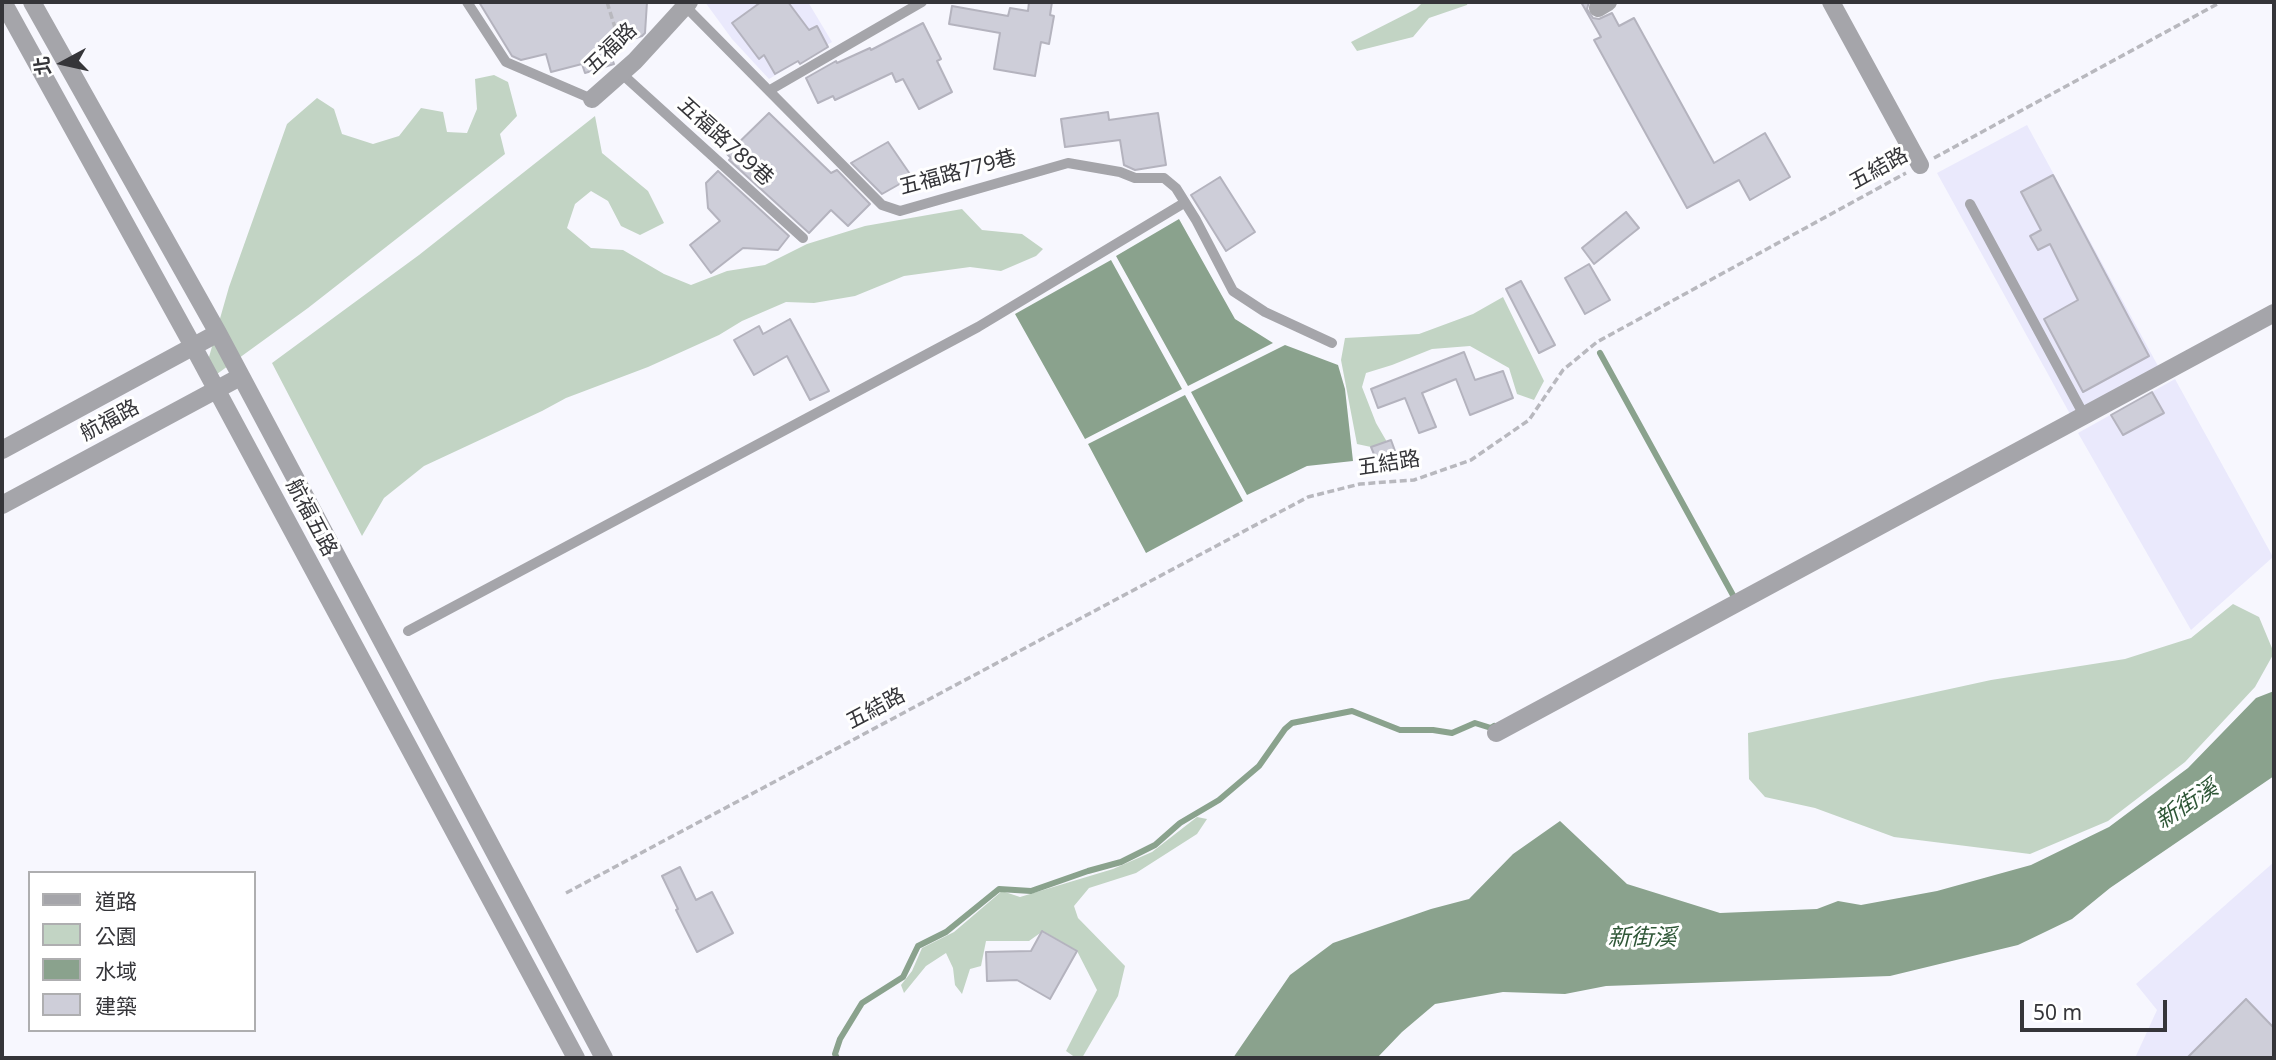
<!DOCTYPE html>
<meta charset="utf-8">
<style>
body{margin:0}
#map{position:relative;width:2276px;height:1060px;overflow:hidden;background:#f7f7fe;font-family:"Noto Sans","Noto Sans TC",sans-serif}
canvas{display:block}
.frame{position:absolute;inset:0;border:4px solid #353539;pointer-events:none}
.legend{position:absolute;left:28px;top:871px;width:228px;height:161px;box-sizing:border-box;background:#fff;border:2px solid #aeaeb0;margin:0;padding:9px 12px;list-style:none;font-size:21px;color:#353539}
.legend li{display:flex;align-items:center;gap:14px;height:35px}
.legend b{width:35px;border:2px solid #aeaeb0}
.north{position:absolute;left:28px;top:28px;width:70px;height:70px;-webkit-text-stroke:5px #fff;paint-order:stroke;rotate:262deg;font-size:19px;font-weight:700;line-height:28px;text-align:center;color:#353539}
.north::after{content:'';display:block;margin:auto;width:24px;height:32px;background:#353539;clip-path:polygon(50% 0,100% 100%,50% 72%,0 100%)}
.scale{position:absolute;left:2020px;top:1000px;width:147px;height:32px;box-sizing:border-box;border:4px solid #353539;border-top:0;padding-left:9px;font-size:21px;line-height:24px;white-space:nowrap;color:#353539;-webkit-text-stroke:5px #fff;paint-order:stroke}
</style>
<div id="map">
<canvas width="2276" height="1060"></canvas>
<div class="frame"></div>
<ul class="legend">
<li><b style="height:9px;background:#a5a5aa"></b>道路</li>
<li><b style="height:19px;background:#c2d4c4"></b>公園</li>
<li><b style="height:19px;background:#8aa28d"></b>水域</li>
<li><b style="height:19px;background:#ceced9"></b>建築</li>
</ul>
<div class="north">北</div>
<div class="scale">50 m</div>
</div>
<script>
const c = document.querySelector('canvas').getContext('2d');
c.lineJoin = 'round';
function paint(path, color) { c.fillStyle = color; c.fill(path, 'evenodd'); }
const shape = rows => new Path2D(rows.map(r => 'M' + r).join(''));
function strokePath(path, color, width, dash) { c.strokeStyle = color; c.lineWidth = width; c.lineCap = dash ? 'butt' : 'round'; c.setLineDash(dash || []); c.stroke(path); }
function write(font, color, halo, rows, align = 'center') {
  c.font = font + ' "Noto Sans","Noto Sans TC",sans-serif'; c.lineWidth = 6; c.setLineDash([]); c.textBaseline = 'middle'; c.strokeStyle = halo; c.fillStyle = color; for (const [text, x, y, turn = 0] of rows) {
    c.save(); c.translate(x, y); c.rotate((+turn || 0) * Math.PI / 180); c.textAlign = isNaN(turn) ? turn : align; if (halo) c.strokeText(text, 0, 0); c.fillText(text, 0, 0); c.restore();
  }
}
const built = shape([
 [705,2,808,2,832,42,769,79,732,39],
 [2027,125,2158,366,2070,414,1937,173],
 [2175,379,2273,557,2191,630,2078,433],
 [2274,862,2274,1058,2135,1058,2157,1010,2136,984]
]);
const green = shape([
 [1423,2,1468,2,1467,5,1429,18,1413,37,1357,51,1351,42,1416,9],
 [494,75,508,82,517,116,500,134,505,154,308,308,217,374,205,371,229,287,287,124,317,98,334,109,342,134,373,144,399,136,421,108,443,112,447,132,467,133,477,109,475,79],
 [595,116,602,153,648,191,664,223,640,235,621,226,608,201,591,191,575,204,567,228,591,248,623,250,664,274,691,285,727,271,765,265,807,244,865,226,962,209,982,230,1022,234,1043,249,1036,256,1001,271,970,267,904,276,855,296,814,303,786,302,742,321,719,335,648,367,566,398,542,411,424,466,384,498,362,536,272,363,419,255],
 [1503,297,1544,381,1534,400,1517,394,1509,368,1470,346,1432,349,1392,365,1366,373,1362,387,1376,423,1387,442,1371,447,1357,444,1341,360,1345,338,1419,334,1473,314],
 [2233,604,2259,617,2274,653,2255,687,2185,762,2108,821,2030,854,1894,837,1815,808,1765,797,1749,779,1748,733,1991,680,2125,659,2191,638],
 [1197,817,1207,819,1197,834,1136,873,1089,888,1074,906,1078,918,1125,966,1118,996,1082,1058,1076,1058,1066,1051,1097,990,1077,951,1043,931,1029,941,986,941,981,966,970,969,962,994,955,985,953,968,946,953,926,966,904,993,901,985,912,971,922,948,954,932,1002,891,1020,897,1113,869,1152,852]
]);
const water = shape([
 [1179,219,1235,319,1273,343,1188,386,1116,256],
 [1111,260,1182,389,1085,439,1015,314],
 [1285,345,1338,365,1345,389,1353,461,1307,466,1247,495,1191,392],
 [1185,395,1243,501,1146,553,1088,444],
 [2274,691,2274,776,2110,888,2072,919,2018,945,1890,976,1606,986,1565,994,1503,992,1435,1004,1402,1032,1377,1058,1233,1058,1290,975,1333,943,1431,909,1469,899,1513,854,1560,821,1627,884,1720,913,1817,909,1838,901,1861,905,1937,891,2031,865,2109,827,2188,768,2256,698]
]);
const stream = shape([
 [1600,353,1734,597,1732,599],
 [837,1058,835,1054,840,1039,862,1003,903,977,918,946,946,932,999,889,1031,891,1088,871,1121,862,1155,845,1180,823,1219,800,1259,766,1285,729,1292,723,1352,711,1400,730,1433,730,1452,733,1475,723,1491,728,1494,726]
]);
const building = shape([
 [479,2,647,2,645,33,642,36,608,47,614,64,585,73,582,64,551,72,546,54,521,60,512,56,479,2],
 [761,2,788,2,809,30,817,26,828,47,800,64,798,61,775,74,764,55,759,59,732,23,761,2],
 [1029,2,1052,2,1050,15,1054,16,1049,44,1041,42,1035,76,994,69,1000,33,949,24,952,6,1008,16,1010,8,1028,11,1029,2],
 [1581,2,1589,2,1587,9,1593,18,1599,19,1612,13,1619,26,1634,18,1714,163,1765,133,1790,177,1750,200,1739,180,1687,208,1594,40,1601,37,1581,2],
 [923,23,941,59,937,61,952,92,919,109,903,79,896,82,892,73,835,100,833,96,818,103,806,78,836,61,837,63,870,48,871,50,923,23],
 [1108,112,1109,120,1158,113,1166,165,1135,170,1124,165,1120,140,1065,147,1061,119,1108,112],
 [769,113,831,173,837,170,870,204,848,226,831,210,809,233,729,160,731,158,727,154,769,113],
 [888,142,912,177,882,194,851,163,888,142],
 [718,171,789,236,778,250,743,248,711,273,690,245,720,221,708,208,706,183,718,171],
 [2053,175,2149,356,2083,392,2044,319,2078,300,2050,244,2038,250,2030,236,2041,230,2021,192,2053,175],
 [1220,177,1255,232,1226,251,1191,195,1220,177],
 [1626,212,1639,228,1594,264,1582,248,1626,212],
 [1589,264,1610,300,1585,314,1565,278,1589,264],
 [1521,281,1555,345,1539,353,1506,289,1521,281],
 [790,319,829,391,810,400,787,356,754,375,734,340,759,326,763,334,790,319],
 [1464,352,1475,380,1503,371,1513,398,1470,415,1456,379,1422,393,1436,427,1419,433,1405,398,1378,408,1371,389,1464,352],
 [2152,392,2164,413,2123,435,2111,415,2152,392],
 [1391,440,1398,459,1379,466,1371,447,1391,440],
 [680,867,696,900,712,892,733,933,697,952,676,910,678,909,662,876,680,867],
 [1042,931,1077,951,1050,999,1017,980,987,981,986,952,1031,951,1042,931],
 [2246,999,2274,1028,2274,1058,2187,1058,2246,999]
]);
const path = shape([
 [607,2,622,50],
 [1934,158,2221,2],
 [566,893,1308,497,1360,484,1414,480,1471,460,1529,420,1563,370,1597,342,1906,173]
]);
const lane = shape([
 [467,2,506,62,592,99],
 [685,6,882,205,900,211,1068,163,1120,172,1135,178,1164,178,1176,188,1196,220,1233,291,1265,312,1332,343],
 [622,74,803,238],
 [770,90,922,2],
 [1970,204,2085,417],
 [408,631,978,327,1184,203]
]);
const street = shape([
 [3,2,193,346,576,1058],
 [32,2,218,333,604,1058],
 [1831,2,1920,165],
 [1598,8,1608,2],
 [592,99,635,61,689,2],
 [2,450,218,333],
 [2,505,240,377],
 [1496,733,2274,313]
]);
const streetNames = [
 ["五福路",611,49,-44],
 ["五福路789巷",725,142,42],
 ["五結路",1879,169,-29],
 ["五福路779巷",958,173,-15],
 ["航福路",110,421,-28],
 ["五結路",1389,464,-9],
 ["航福五路",311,518,62],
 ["五結路",876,709,-28]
];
const waterNames = [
 ["新街溪",2187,805,-33],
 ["新街溪",1642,938]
];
paint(built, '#eae9fc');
paint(green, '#c2d4c4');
paint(water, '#8aa28d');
strokePath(stream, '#8aa28d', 6);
paint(building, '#ceced9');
strokePath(building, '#b4b3be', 2);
strokePath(path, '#b8b8be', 3.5, [7, 3.5]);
strokePath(lane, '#a5a5aa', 10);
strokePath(street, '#a5a5aa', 18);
write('21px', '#353539', '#fff', streetNames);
write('italic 23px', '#2f5737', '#fff', waterNames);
</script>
